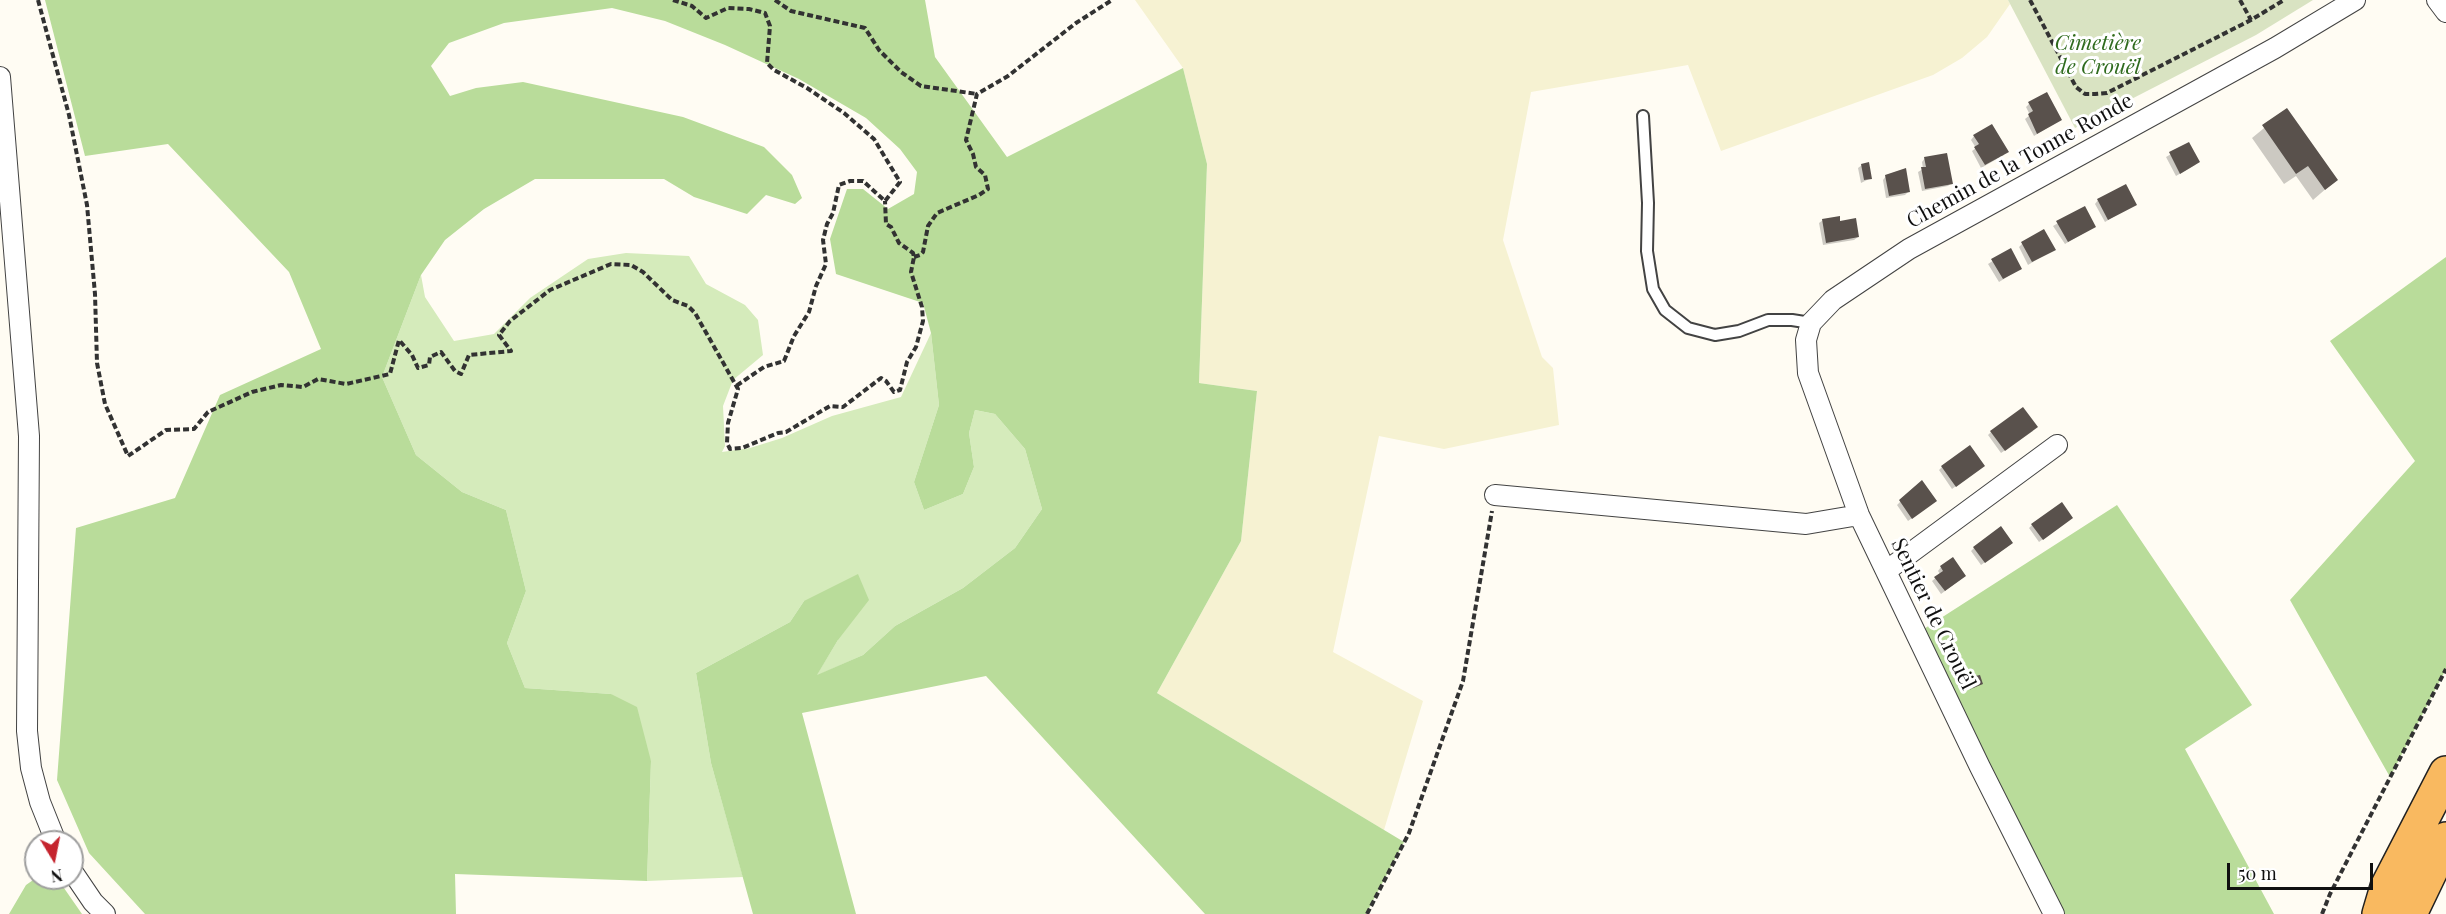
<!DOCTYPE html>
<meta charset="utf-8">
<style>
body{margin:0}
#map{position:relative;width:2446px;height:914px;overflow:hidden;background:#fffcf3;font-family:"Playfair Display",serif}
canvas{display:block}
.north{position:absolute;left:24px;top:830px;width:60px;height:60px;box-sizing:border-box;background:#fff;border:2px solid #9f9f9f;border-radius:50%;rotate:170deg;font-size:16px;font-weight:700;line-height:24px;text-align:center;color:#101010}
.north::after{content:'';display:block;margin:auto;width:21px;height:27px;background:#c5242e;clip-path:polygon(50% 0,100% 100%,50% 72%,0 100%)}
.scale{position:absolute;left:2227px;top:863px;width:146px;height:27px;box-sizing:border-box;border:3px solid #101010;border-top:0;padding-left:8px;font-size:18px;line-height:21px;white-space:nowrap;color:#101010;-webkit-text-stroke:4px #fff;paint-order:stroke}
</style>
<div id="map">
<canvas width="2446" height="914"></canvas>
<div class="north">N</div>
<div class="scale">50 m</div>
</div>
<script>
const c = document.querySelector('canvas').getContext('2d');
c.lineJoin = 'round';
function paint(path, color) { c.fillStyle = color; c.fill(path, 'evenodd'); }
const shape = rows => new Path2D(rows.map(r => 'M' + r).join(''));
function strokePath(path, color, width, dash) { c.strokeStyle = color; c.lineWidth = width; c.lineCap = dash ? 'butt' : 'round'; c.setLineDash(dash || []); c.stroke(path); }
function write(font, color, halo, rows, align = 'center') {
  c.font = font + ' "Playfair Display",serif'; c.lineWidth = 6; c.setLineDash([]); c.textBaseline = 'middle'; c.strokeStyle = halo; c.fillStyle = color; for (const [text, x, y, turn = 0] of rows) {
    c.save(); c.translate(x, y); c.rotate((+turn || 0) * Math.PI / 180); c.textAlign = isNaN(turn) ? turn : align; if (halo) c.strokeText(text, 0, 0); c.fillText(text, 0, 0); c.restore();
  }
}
const farmland = shape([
 [1135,0,2008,0,2010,4,1987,37,1962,58,1933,75,1721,151,1688,65,1531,92,1503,240,1542,357,1553,368,1559,425,1444,449,1379,436,1333,652,1423,701,1384,830,1157,693,1241,541,1257,391,1199,383,1207,164,1183,68]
]);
const green = shape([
 [626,253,689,256,706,284,745,305,758,320,763,355,733,380,723,406,725,446,722,452,750,448,782,438,832,416,901,397,931,333,939,405,914,482,924,510,963,494,974,467,969,433,975,410,995,414,1025,449,1042,509,1015,548,963,588,895,626,863,655,816,676,838,640,804,601,790,622,696,673,711,763,743,877,647,881,651,761,611,694,525,688,507,643,526,591,506,510,462,492,416,455,382,377,421,275,425,297,454,341,494,334,530,298,588,259]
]);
const forest = shape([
 [45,0,925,0,935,57,1007,157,1183,68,1207,164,1199,383,1257,391,1241,541,1157,693,1404,842,1366,914,1205,914,986,676,802,713,856,914,753,914,711,763,696,673,790,622,804,601,858,574,869,600,838,640,817,675,863,655,895,626,963,588,1015,548,1042,509,1025,449,995,414,975,410,969,433,974,467,963,494,924,510,914,482,939,405,931,333,923,303,836,274,830,239,847,189,863,189,888,209,914,194,917,172,900,149,866,118,799,79,725,45,665,21,612,8,504,23,449,43,431,66,450,96,476,88,523,82,683,117,764,147,792,175,802,198,795,204,766,195,747,214,694,197,664,179,535,179,484,209,445,240,421,275,382,377,416,455,462,492,506,510,526,591,507,643,525,688,611,694,637,707,651,761,647,881,455,874,456,914,145,914,89,853,57,780,76,528,175,498,220,395,321,349,289,272,168,144,85,156],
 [2446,257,2446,669,2390,777,2290,600,2415,461,2330,341],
 [2117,505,2252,705,2185,749,2274,914,2054,914,1916,634],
 [36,878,57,878,82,914,9,914,26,885]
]);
const cemetery = shape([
 [2008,0,2313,0,2256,35,2075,128]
]);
const shadow = shape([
 [2029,104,2060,120,2034,136,2025,119,2030,115,2026,107],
 [2286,110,2336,180,2313,200,2296,176,2284,184,2252,138],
 [1974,136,2004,155,1981,168,1972,151,1976,148,1971,140],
 [2188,144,2195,165,2176,176,2166,157],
 [1925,158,1951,183,1948,186,1922,191,1918,172,1923,169,1922,162],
 [1862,165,1871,178,1861,183,1858,168],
 [1886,176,1909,191,1905,195,1886,198,1883,180],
 [2098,200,2135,204,2105,222,2095,204],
 [2084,208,2094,227,2065,244,2053,226],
 [1823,220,1839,223,1858,237,1854,240,1823,245,1819,223],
 [2022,244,2054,249,2028,265,2019,247],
 [2010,250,2020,269,1999,282,1988,264],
 [2033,431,2001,453,1988,435,1991,432],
 [1942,467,1980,469,1952,489,1939,470],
 [1900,502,1932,504,1908,521,1897,505],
 [2068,521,2039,542,2029,528,2032,525],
 [2008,546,1981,565,1971,551,1974,548],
 [1941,567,1961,579,1941,594,1932,581,1940,574,1938,571],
 [1970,678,1982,684,1970,690,1967,682]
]);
const building = shape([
 [2047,92,2062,120,2037,134,2028,114,2033,111,2028,102],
 [2287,108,2338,180,2325,190,2308,166,2296,174,2262,125],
 [1992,124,2009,152,1985,165,1974,147,1979,144,1973,135],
 [2189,142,2200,162,2180,174,2169,152],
 [1947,153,1953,184,1925,189,1921,167,1926,167,1924,157],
 [1869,162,1872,179,1864,180,1861,164],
 [1906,168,1910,192,1889,196,1885,175],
 [2126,184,2137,205,2108,220,2097,199],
 [2085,206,2096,227,2068,242,2056,221],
 [1840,216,1840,221,1856,218,1859,237,1826,243,1822,219],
 [2044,229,2056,250,2032,262,2021,242],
 [2011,248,2022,269,2003,279,1991,259],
 [2023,407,2038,427,2005,451,1990,431],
 [1970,445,1985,466,1956,487,1941,466],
 [1922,480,1937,501,1912,519,1899,500],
 [2062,502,2073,518,2043,540,2031,524],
 [2001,526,2013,543,1985,563,1973,547],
 [1953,557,1966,576,1945,591,1934,577,1943,571,1940,566],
 [1980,675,1983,684,1973,688,1970,677]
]);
const path = shape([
 [38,0,69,115,87,205,95,294,97,363,105,404,128,456,166,430,194,429,208,412,252,392,281,385,303,387,318,379,346,384,390,374,399,340,412,355,418,368,429,365,430,357,441,352,455,371,461,374,469,355,511,351,499,335,510,321,550,290,611,264,631,265,643,272,672,300,688,306,695,313,738,389,728,423,727,443,730,449,742,448,778,433,786,432,830,406,843,407,881,378,886,381,894,392,900,390,907,362,916,347,923,321,922,307,911,272,914,257,913,253,899,243,891,227,886,224,885,201],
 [673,0,692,6,706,18,728,8,749,9,765,13,770,26,767,63,774,70,807,88,844,113,874,139,900,182,885,201,863,181,850,181,839,185,833,213,827,224,823,240,826,264,816,286,809,312,794,336,784,361,764,367,736,386],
 [775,0,791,11,865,28,879,50,901,72,921,86,977,94],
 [2030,0,2076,87,2085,94,2095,94,2107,93,2251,20,2284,0],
 [2240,0,2251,20],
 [914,257,920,255,923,252,928,226,937,213,979,195,988,189,985,175,976,167,973,154,966,140,977,94,1008,76,1076,23,1112,0],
 [1367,914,1409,833,1463,681,1492,511],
 [2322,914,2330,894,2446,669]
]);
const service = shape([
 [1643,116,1648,203,1647,251,1653,289,1665,310,1688,328,1715,335,1739,331,1768,320,1792,320,1811,323]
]);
const minor = shape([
 [2437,0,2446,12],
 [0,77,29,436,27,731,31,768,40,802,56,842],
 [1495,495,1806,524,1859,515],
 [1886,571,2057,445],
 [72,871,93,902,105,914],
 [2054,914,1980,767,1859,515,1808,373,1806,340,1811,323,1833,300,1909,249,2275,48,2355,0]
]);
const trunk = shape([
 [2379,914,2387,887,2446,773],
 [2410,914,2446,839]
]);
const parkNames = [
 ["Cimetière",2098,43],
 ["de Crouël",2098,67]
];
const streetNames = [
 ["Chemin de la Tonne Ronde",2020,161,-29],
 ["Sentier de Crouël",1933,614,64]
];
paint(farmland, '#f6f2d2');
paint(green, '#d5ebbb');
paint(forest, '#b9dc9a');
paint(cemetery, '#d9e3c2');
paint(shadow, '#0003');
paint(building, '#59514c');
strokePath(service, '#434343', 14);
strokePath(minor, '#434343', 22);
strokePath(trunk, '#212121', 36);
strokePath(path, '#323232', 4, [6, 3]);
strokePath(service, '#fff', 10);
strokePath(minor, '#fff', 20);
strokePath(trunk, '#f9b960', 33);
write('italic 21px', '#2f6b1e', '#fff', parkNames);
write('21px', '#101010', '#fff', streetNames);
</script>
